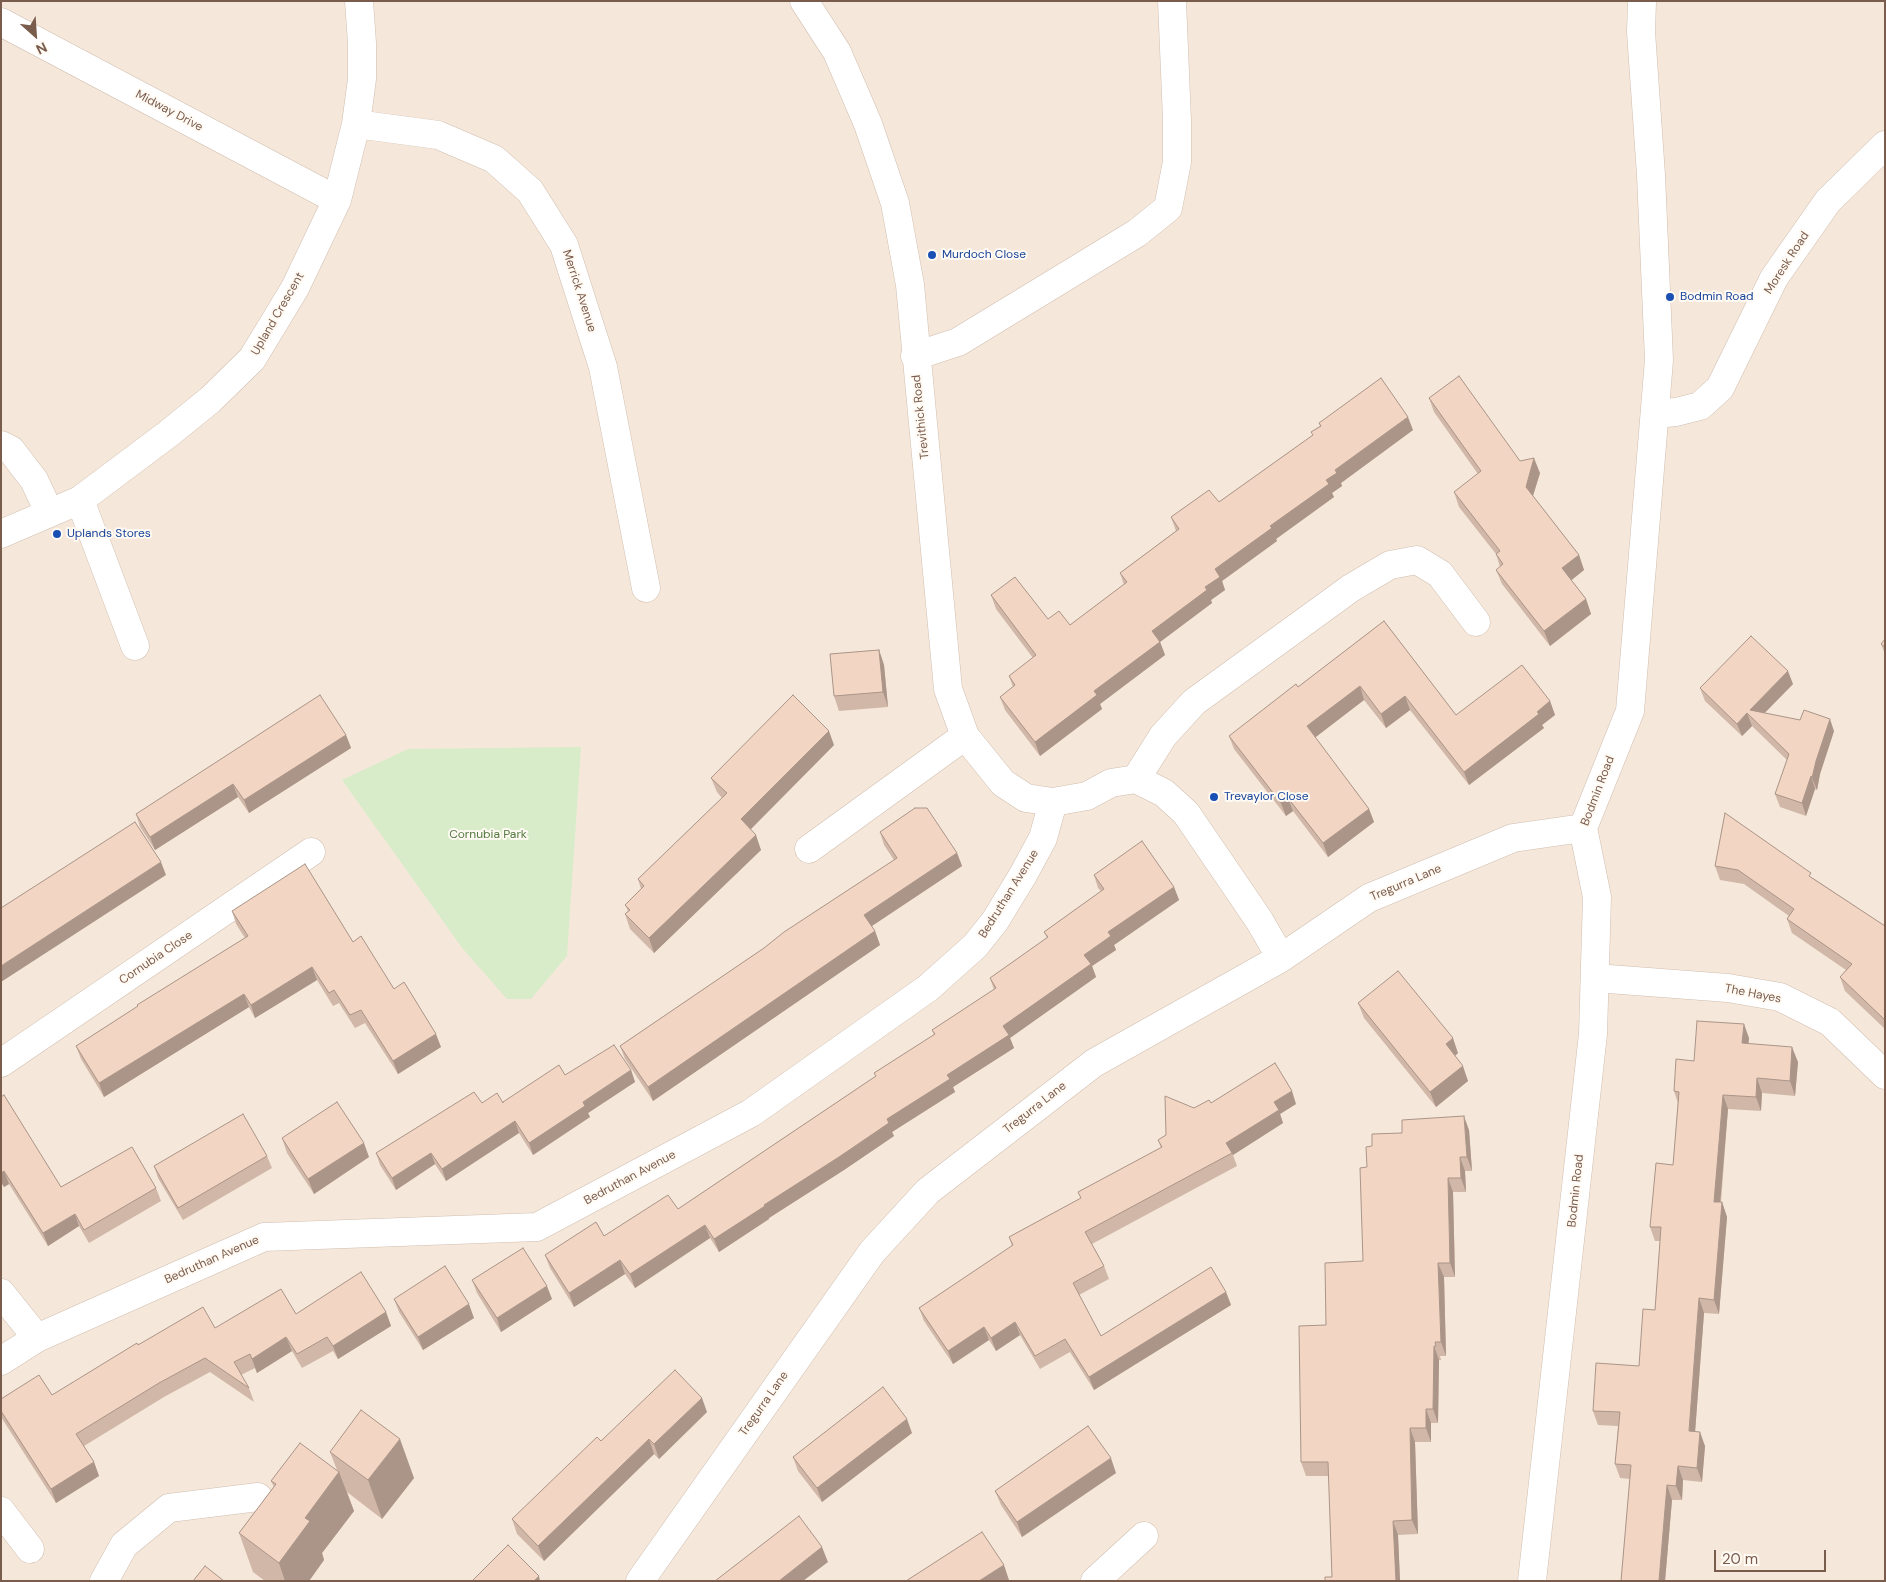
<!DOCTYPE html>
<style>
body{margin:0}
#map{position:relative;width:1886px;height:1582px;overflow:hidden;background:#fdf6ec;font-family:"DM Sans",sans-serif}
canvas{display:block}
.frame{position:absolute;inset:0;border:2px solid #7a5c4d;pointer-events:none}
.north{position:absolute;left:10px;top:10px;width:50px;height:50px;-webkit-text-stroke:4px #fffaf3;paint-order:stroke;rotate:154deg;font-size:14px;font-weight:700;line-height:20px;text-align:center;color:#7a5c4d}
.north::after{content:'';display:block;margin:auto;width:18px;height:22px;background:#7a5c4d;clip-path:polygon(50% 0,100% 100%,50% 72%,0 100%)}
.scale{position:absolute;left:1714px;top:1550px;width:112px;height:22px;box-sizing:border-box;border:2px solid #7a5c4d;border-top:0;padding-left:6px;font-size:15px;line-height:18px;white-space:nowrap;color:#7a5c4d;-webkit-text-stroke:4px #fffaf3;paint-order:stroke}
</style>
<div id="map">
<canvas width="1886" height="1582"></canvas>
<div class="frame"></div>
<div class="north">N</div>
<div class="scale">20 m</div>
</div>
<script>
const c = document.querySelector('canvas').getContext('2d');
c.lineJoin = 'round';
function paint(path, color) { c.fillStyle = color; c.fill(path, 'evenodd'); }
const shape = rows => new Path2D(rows.map(r => 'M' + r).join(''));
function strokePath(path, color, width, dash) { c.strokeStyle = color; c.lineWidth = width; c.lineCap = dash ? 'butt' : 'round'; c.setLineDash(dash || []); c.stroke(path); }
function write(font, color, halo, rows, align = 'center') {
  c.font = font + ' "DM Sans",sans-serif'; c.lineWidth = 4; c.setLineDash([]); c.textBaseline = 'middle'; c.strokeStyle = halo; c.fillStyle = color; for (const [text, x, y, turn = 0] of rows) {
    c.save(); c.translate(x, y); c.rotate((+turn || 0) * Math.PI / 180); c.textAlign = isNaN(turn) ? turn : align; if (halo) c.strokeText(text, 0, 0); c.fillText(text, 0, 0); c.restore();
  }
}
const residential = shape([
 [1,1,1885,1,1885,1581,1,1581]
]);
const green = shape([
 [581,747,567,956,531,999,507,999,463,949,342,780,408,749]
]);
const minor = shape([
 [804,1,837,52,868,124,895,203,910,285,948,689,965,736,1003,783,1026,798,1053,802,1087,796,1111,783,1136,779],
 [1,22,337,200],
 [356,124,438,135,494,159,530,191,564,245,603,367,646,588],
 [915,356,958,342,1137,233,1168,208,1177,162,1177,120,1172,1],
 [1655,414,1676,412,1700,406,1720,388,1774,278,1828,201,1885,145],
 [1,445,11,450,34,480,49,512],
 [80,500,135,646],
 [1,534,80,500,168,434,210,400,252,359,295,288,337,200,356,124,362,79,362,43,359,1],
 [1136,779,1163,736,1194,702,1351,588,1390,565,1417,560,1440,574,1476,622],
 [1136,779,1164,793,1186,813,1259,920,1281,958],
 [809,849,965,736],
 [1595,978,1728,988,1780,997,1830,1022,1885,1075],
 [1,1063,311,852],
 [1,1293,37,1338],
 [1,1361,37,1338,264,1237,537,1227,751,1113,928,988,975,946,995,921,1023,875,1043,838,1053,802],
 [1,1511,30,1549],
 [104,1581,124,1545,169,1508,258,1497],
 [640,1581,872,1252,928,1191,1094,1063,1281,958,1369,898,1513,838,1583,828],
 [1095,1581,1144,1536]
]);
const tertiary = shape([
 [1532,1581,1593,1034,1597,897,1583,828,1630,711,1659,360,1651,175,1641,32,1642,1]
]);
const wall = shape([
 [1429,398,1520,461,1540,473,1533,496,1579,555,1584,570,1571,580,1586,599,1591,614,1550,646,1502,584,1496,570,1500,567,1496,554,1459,507,1454,492,1478,474,1434,412],
 [1319,423,1413,430,1341,483,1342,486,1332,493,1334,497,1276,539,1277,541,1222,581,1225,590,1211,600,1212,603,1160,642,1165,655,1100,704,1102,709,1040,756,1005,710,1000,697,1013,687,1009,676,1033,658,996,609,991,595,1048,619,1070,625,1124,585,1120,573,1176,531,1171,517,1219,502,1313,435,1311,432,1320,426],
 [1384,621,1456,715,1550,701,1555,715,1542,725,1544,728,1469,785,1410,710,1386,728,1364,700,1315,737,1369,809,1374,822,1328,857,1293,811,1286,816,1234,749,1229,736,1298,687],
 [1885,639,1885,654,1881,644],
 [879,650,884,665,888,707,839,711,834,696],
 [1793,684,1764,713,1834,731,1820,774,1817,790,1815,789,1806,816,1780,807,1775,794,1787,760,1752,726,1742,736,1705,701,1700,688],
 [346,735,351,748,249,813,238,797,155,850,140,827,136,814],
 [834,745,751,829,761,850,654,953,630,929,625,914,628,911,625,905,641,889,638,879,722,798,717,792,711,778],
 [880,832,957,853,962,866,871,926,875,931,880,945,653,1101,625,1059,620,1046,894,860,884,845],
 [1715,866,1813,878,1885,926,1885,1029,1845,991,1840,977,1846,970,1792,933,1787,919,1789,916,1744,884,1720,880],
 [1094,875,1174,887,1179,900,1114,945,1116,950,1092,966,1096,977,1010,1038,1014,1048,953,1087,955,1092,892,1132,894,1136,844,1170,769,1218,769,1219,719,1252,710,1238,635,1288,625,1274,574,1307,550,1268,545,1255,604,1236,678,1209,876,1076,874,1073,934,1035,932,1030,994,990,990,978,1047,938,1044,932,1101,891,1098,888],
 [232,911,353,942,394,989,441,1047,398,1074,365,1023,355,1028,339,1003,333,1006,317,980,255,1018,249,1007,104,1097,81,1059,76,1046,245,938,236,924],
 [1358,1003,1458,1053,1455,1056,1468,1081,1436,1107,1364,1018],
 [1749,1038,1748,1044,1798,1062,1795,1096,1762,1093,1761,1111,1728,1109,1721,1202,1722,1202,1727,1217,1719,1314,1704,1313,1695,1432,1705,1446,1702,1482,1683,1480,1682,1500,1672,1500,1665,1581,1621,1581,1630,1479,1620,1478,1615,1464,1618,1426,1598,1425,1593,1411,1639,1366,1655,1310,1660,1241,1655,1241,1650,1227,1673,1165,1678,1103,1674,1091,1694,1061],
 [631,1070,635,1082,588,1113,590,1117,533,1155,519,1133,446,1181,435,1164,396,1190,380,1165,376,1153,482,1103,503,1102,565,1075],
 [1,1097,61,1187,156,1188,161,1201,89,1243,79,1226,48,1246,9,1184,4,1187,1,1183],
 [1211,1103,1296,1104,1280,1114,1283,1123,1233,1155,1237,1166,1092,1244,1104,1266,1109,1279,1079,1295,1101,1336,1226,1292,1231,1305,1094,1390,1070,1352,1040,1369,1020,1335,996,1351,989,1340,953,1364,924,1321,919,1308,1012,1246,1009,1237,1081,1198,1078,1192,1161,1148,1158,1140,1166,1135],
 [1469,1130,1472,1171,1465,1171,1466,1192,1453,1192,1455,1277,1444,1277,1446,1356,1440,1356,1441,1360,1439,1360,1438,1423,1431,1423,1431,1442,1415,1442,1418,1534,1398,1535,1400,1581,1325,1581,1332,1577,1329,1476,1306,1476,1301,1462,1326,1325,1363,1261,1367,1167,1372,1146],
 [282,1138,369,1157,314,1194,287,1153],
 [267,1156,272,1168,183,1220,158,1178,154,1166],
 [472,1280,552,1299,501,1332,477,1293],
 [394,1299,474,1318,423,1350,399,1312],
 [386,1312,391,1326,338,1359,333,1351,302,1368,292,1351,257,1373,255,1368,241,1375,249,1388,254,1402,210,1372,164,1397,84,1446,94,1462,99,1476,56,1503,1,1417,1,1399,52,1395,138,1345,215,1328,296,1314],
 [707,1412,659,1459,654,1454,544,1561,517,1534,512,1519,601,1441],
 [912,1433,822,1502,798,1471,793,1457],
 [330,1452,414,1478,382,1519,347,1492,354,1511,322,1553,324,1560,309,1581,265,1581,253,1572,239,1533,274,1487,271,1481,337,1470],
 [1116,1473,1022,1537,1001,1505,995,1491]
]);
const shadedWall = shape([
 [1408,417,1413,430,1341,483,1342,486,1332,493,1334,497,1276,539,1277,541,1222,581,1225,590,1211,600,1212,603,1160,642,1165,655,1100,704,1102,709,1040,756,1035,742,1094,691,1152,631,1205,587,1215,569,1270,526,1326,480,1335,470],
 [1534,458,1540,473,1531,502,1526,487],
 [1579,555,1584,570,1568,583,1562,568],
 [1586,599,1591,614,1550,646,1544,631],
 [879,650,884,665,888,707,883,692],
 [1788,671,1793,684,1756,722,1750,710],
 [1360,686,1364,700,1312,740,1307,726],
 [1405,696,1410,710,1386,728,1381,714],
 [1550,701,1555,715,1542,725,1544,728,1469,785,1464,772],
 [1747,713,1752,726,1742,736,1737,724],
 [1830,719,1834,731,1820,774,1817,790,1812,778,1816,761],
 [829,731,834,745,746,834,741,819],
 [346,735,351,748,249,813,244,800],
 [1811,776,1815,789,1806,816,1802,803],
 [233,784,238,797,155,850,150,837],
 [1288,798,1293,811,1286,816,1281,803],
 [1369,809,1374,822,1328,857,1323,843],
 [756,835,761,850,654,953,649,938],
 [957,853,962,866,869,928,864,915],
 [161,862,166,875,1,982,1,966],
 [1174,887,1179,900,1114,945,1116,950,1092,966,1096,977,1010,1038,1014,1048,953,1087,955,1092,892,1132,894,1136,844,1170,769,1218,769,1219,719,1252,714,1239,887,1119,947,1075,1084,955,1108,932],
 [875,931,880,945,653,1101,648,1087],
 [312,967,317,980,255,1018,251,1005],
 [244,994,249,1007,104,1097,99,1083],
 [1744,1024,1749,1038,1747,1058,1742,1043],
 [436,1034,441,1047,398,1074,393,1061],
 [1453,1038,1458,1053,1451,1059,1446,1044],
 [1792,1047,1798,1062,1795,1096,1790,1081],
 [1463,1066,1468,1081,1436,1107,1430,1092],
 [631,1070,635,1082,588,1113,590,1117,533,1155,529,1143,583,1102],
 [1757,1078,1762,1093,1761,1111,1756,1097],
 [1292,1091,1296,1104,1280,1114,1283,1123,1233,1155,1226,1143,1274,1102],
 [1723,1095,1728,1109,1719,1216,1714,1202],
 [1464,1116,1469,1130,1472,1171,1467,1157],
 [515,1121,519,1133,446,1181,442,1169],
 [364,1143,369,1157,314,1194,308,1179],
 [431,1153,435,1164,396,1190,392,1178],
 [1460,1157,1465,1171,1466,1192,1461,1178],
 [4,1171,9,1184,4,1187,1,1181,1,1173],
 [1448,1178,1453,1192,1455,1277,1450,1263],
 [1722,1202,1727,1217,1719,1314,1714,1300],
 [75,1214,79,1226,48,1246,43,1233],
 [705,1225,710,1238,635,1288,630,1274],
 [620,1260,625,1274,574,1307,569,1293],
 [1438,1263,1444,1277,1446,1356,1441,1342],
 [547,1286,552,1299,501,1332,497,1318],
 [1226,1292,1231,1305,1094,1390,1089,1377],
 [1699,1298,1704,1313,1694,1446,1689,1431],
 [469,1304,474,1318,423,1350,418,1337],
 [386,1312,391,1326,338,1359,333,1346],
 [1015,1322,1020,1335,996,1351,991,1338],
 [984,1327,989,1340,953,1364,948,1351],
 [286,1337,292,1351,257,1373,252,1359],
 [1434,1346,1439,1360,1438,1423,1433,1409],
 [702,1398,707,1412,659,1459,654,1444],
 [1426,1409,1431,1423,1431,1442,1426,1428],
 [907,1419,912,1433,822,1502,817,1488],
 [1410,1428,1415,1442,1418,1534,1412,1520],
 [1700,1432,1705,1446,1702,1482,1697,1468],
 [400,1439,414,1478,382,1519,368,1480],
 [649,1439,654,1454,544,1561,538,1546],
 [1111,1458,1116,1473,1022,1537,1017,1522],
 [94,1462,99,1476,56,1503,51,1489],
 [1678,1466,1683,1480,1682,1500,1676,1486],
 [339,1472,354,1511,322,1553,324,1560,309,1581,285,1581,279,1563,305,1518],
 [1667,1485,1672,1500,1665,1581,1659,1581],
 [1393,1521,1398,1535,1400,1581,1396,1581],
 [822,1547,828,1562,803,1581,779,1581],
 [1004,1565,1009,1580,1007,1581,979,1581],
 [539,1576,540,1581,534,1581]
]);
const building = shape([
 [1459,376,1520,461,1534,458,1526,487,1579,555,1562,568,1586,599,1544,631,1496,570,1503,564,1496,554,1500,551,1454,492,1481,471,1429,398,1459,376],
 [1381,378,1408,417,1335,470,1337,473,1326,480,1329,484,1270,526,1272,528,1215,569,1220,577,1205,587,1207,590,1152,631,1160,642,1094,691,1097,695,1035,742,1000,697,1015,685,1009,676,1036,655,991,595,1015,577,1048,619,1059,611,1070,625,1127,582,1120,573,1179,529,1171,517,1209,490,1219,502,1313,435,1311,432,1321,426,1319,423,1381,378],
 [1384,621,1456,715,1522,665,1550,701,1537,712,1539,714,1464,772,1405,696,1381,714,1360,686,1307,726,1369,809,1323,843,1288,798,1281,803,1229,736,1296,684,1298,687,1384,621],
 [1751,636,1788,671,1750,710,1800,720,1804,710,1830,719,1816,761,1812,778,1811,776,1802,803,1775,794,1789,754,1747,713,1737,724,1700,688,1751,636],
 [1885,639,1885,647,1881,644,1885,639],
 [879,650,883,692,834,696,830,654,879,650],
 [320,695,346,735,244,800,233,784,150,837,136,814,320,695],
 [793,695,829,731,741,819,756,835,649,938,625,914,630,910,625,905,644,886,638,879,727,793,711,778,793,695],
 [915,808,927,808,957,853,864,915,875,931,648,1087,620,1046,764,948,784,932,897,858,880,832,915,808],
 [1725,813,1811,873,1809,876,1885,926,1885,1020,1840,977,1852,964,1787,919,1794,909,1738,870,1715,866,1725,813],
 [135,822,161,862,1,966,1,908,135,822],
 [1142,841,1174,887,1108,932,1111,936,1084,955,1091,964,1003,1026,1009,1035,947,1075,950,1079,887,1119,889,1123,839,1157,764,1205,765,1206,714,1239,705,1225,630,1274,620,1260,569,1293,545,1255,596,1222,604,1236,668,1195,678,1209,876,1076,874,1073,935,1034,932,1030,996,988,990,978,1048,937,1044,932,1104,889,1094,875,1142,841],
 [305,864,353,942,361,936,394,989,404,982,436,1034,393,1061,361,1010,350,1015,334,990,329,993,312,967,251,1005,244,994,99,1083,76,1046,138,1006,137,1005,248,936,232,911,305,864],
 [1398,971,1453,1038,1446,1044,1463,1066,1430,1092,1358,1003,1398,971],
 [1697,1021,1744,1024,1742,1043,1792,1047,1790,1081,1757,1078,1756,1097,1723,1095,1714,1202,1722,1202,1714,1300,1699,1298,1689,1431,1700,1432,1697,1468,1678,1466,1676,1486,1667,1485,1659,1581,1621,1581,1631,1465,1615,1464,1620,1412,1593,1411,1596,1363,1639,1366,1643,1309,1655,1310,1661,1227,1650,1227,1656,1163,1673,1165,1679,1092,1674,1091,1676,1059,1694,1061,1697,1021],
 [614,1045,631,1070,583,1102,585,1106,529,1143,515,1121,442,1169,431,1153,392,1178,376,1153,474,1092,482,1103,497,1093,503,1103,503,1102,559,1065,565,1075,614,1045],
 [1275,1063,1292,1091,1274,1102,1279,1110,1226,1143,1232,1153,1085,1232,1104,1266,1073,1283,1101,1336,1211,1267,1226,1292,1089,1377,1065,1339,1035,1356,1015,1322,991,1338,984,1327,948,1351,919,1308,1013,1245,1009,1237,1081,1198,1078,1192,1162,1147,1158,1140,1166,1135,1165,1096,1194,1108,1209,1100,1211,1103,1275,1063],
 [4,1095,61,1187,132,1147,156,1188,84,1230,75,1214,43,1233,4,1171,1,1173,1,1097,4,1095],
 [337,1102,364,1143,308,1179,282,1138,337,1102],
 [243,1114,267,1156,178,1208,154,1166,243,1114],
 [1464,1116,1467,1157,1460,1157,1461,1178,1448,1178,1450,1263,1438,1263,1441,1342,1435,1342,1436,1346,1434,1346,1433,1409,1426,1409,1426,1428,1410,1428,1412,1520,1393,1521,1396,1581,1325,1581,1325,1577,1332,1577,1328,1462,1301,1462,1299,1326,1326,1325,1325,1263,1363,1261,1360,1168,1367,1167,1366,1147,1372,1146,1372,1134,1402,1133,1402,1120,1464,1116],
 [523,1248,547,1286,497,1318,472,1280,523,1248],
 [445,1266,469,1304,418,1337,394,1299,445,1266],
 [361,1272,386,1312,333,1346,327,1337,297,1354,286,1337,252,1359,250,1354,234,1362,249,1388,205,1358,159,1383,76,1434,94,1462,51,1489,1,1411,1,1399,39,1375,52,1395,137,1343,138,1345,203,1307,215,1328,281,1289,296,1314,361,1272],
 [675,1370,702,1398,654,1444,649,1439,538,1546,512,1519,597,1437,601,1441,675,1370],
 [883,1387,907,1419,817,1488,793,1457,883,1387],
 [361,1410,400,1439,368,1480,330,1452,361,1410],
 [1088,1426,1111,1458,1017,1522,995,1491,1088,1426],
 [300,1443,339,1472,305,1518,310,1521,279,1563,239,1533,276,1484,271,1481,300,1443],
 [799,1516,822,1547,779,1581,715,1581,799,1516],
 [982,1532,1004,1565,979,1581,906,1581,982,1532],
 [508,1545,539,1576,534,1581,472,1581,508,1545],
 [205,1566,224,1581,193,1581,205,1566]
]);
const markers = [
 [932,255,5,"#1a4fb4"],
 [1670,297,5,"#1a4fb4"],
 [57,534,5,"#1a4fb4"],
 [1214,797,5,"#1a4fb4"]
];
const streetNames = [
 ["Midway Drive",169,111,28],
 ["Moresk Road",1787,263,-57],
 ["Merrick Avenue",579,291,72],
 ["Upland Crescent",278,314,-60],
 ["Trevithick Road",921,417,-96],
 ["Bodmin Road",1598,791,-69],
 ["Tregurra Lane",1406,883,-23],
 ["Bedruthan Avenue",1009,894,-58],
 ["Cornubia Close",156,958,-34],
 ["The Hayes",1753,994,11],
 ["Tregurra Lane",1035,1108,-38],
 ["Bedruthan Avenue",630,1178,-28],
 ["Bodmin Road",1576,1191,-84],
 ["Bedruthan Avenue",212,1260,-24],
 ["Tregurra Lane",764,1404,-55]
];
const transitNames = [
 ["Murdoch Close",942,255],
 ["Bodmin Road",1680,297],
 ["Uplands Stores",67,534],
 ["Trevaylor Close",1224,797]
];
const parkNames = [
 ["Cornubia Park",488,835]
];
paint(residential, '#f5e8da');
paint(green, '#d8ecc9');
strokePath(minor, '#d1beb0', 29);
strokePath(tertiary, '#d1beb0', 29);
strokePath(minor, '#fff', 28);
strokePath(tertiary, '#fff', 28);
paint(wall, '#d1b7a8');
paint(shadedWall, '#aa9588');
paint(building, '#f3d5c3');
strokePath(building, '#aa9588', 1);
for (const [x, y, r, color] of markers) { const dot = new Path2D(); dot.arc(x, y, r, 0, 2 * Math.PI); c.fillStyle = color; c.fill(dot); strokePath(dot, '#fffaf3', 2); }
write('12px', '#7a5c4d', '#fffaf3', streetNames);
write('12px', '#164399', '#fffaf3', transitNames, 'left');
write('12px', '#537a41', '#fffaf3', parkNames);
</script>
